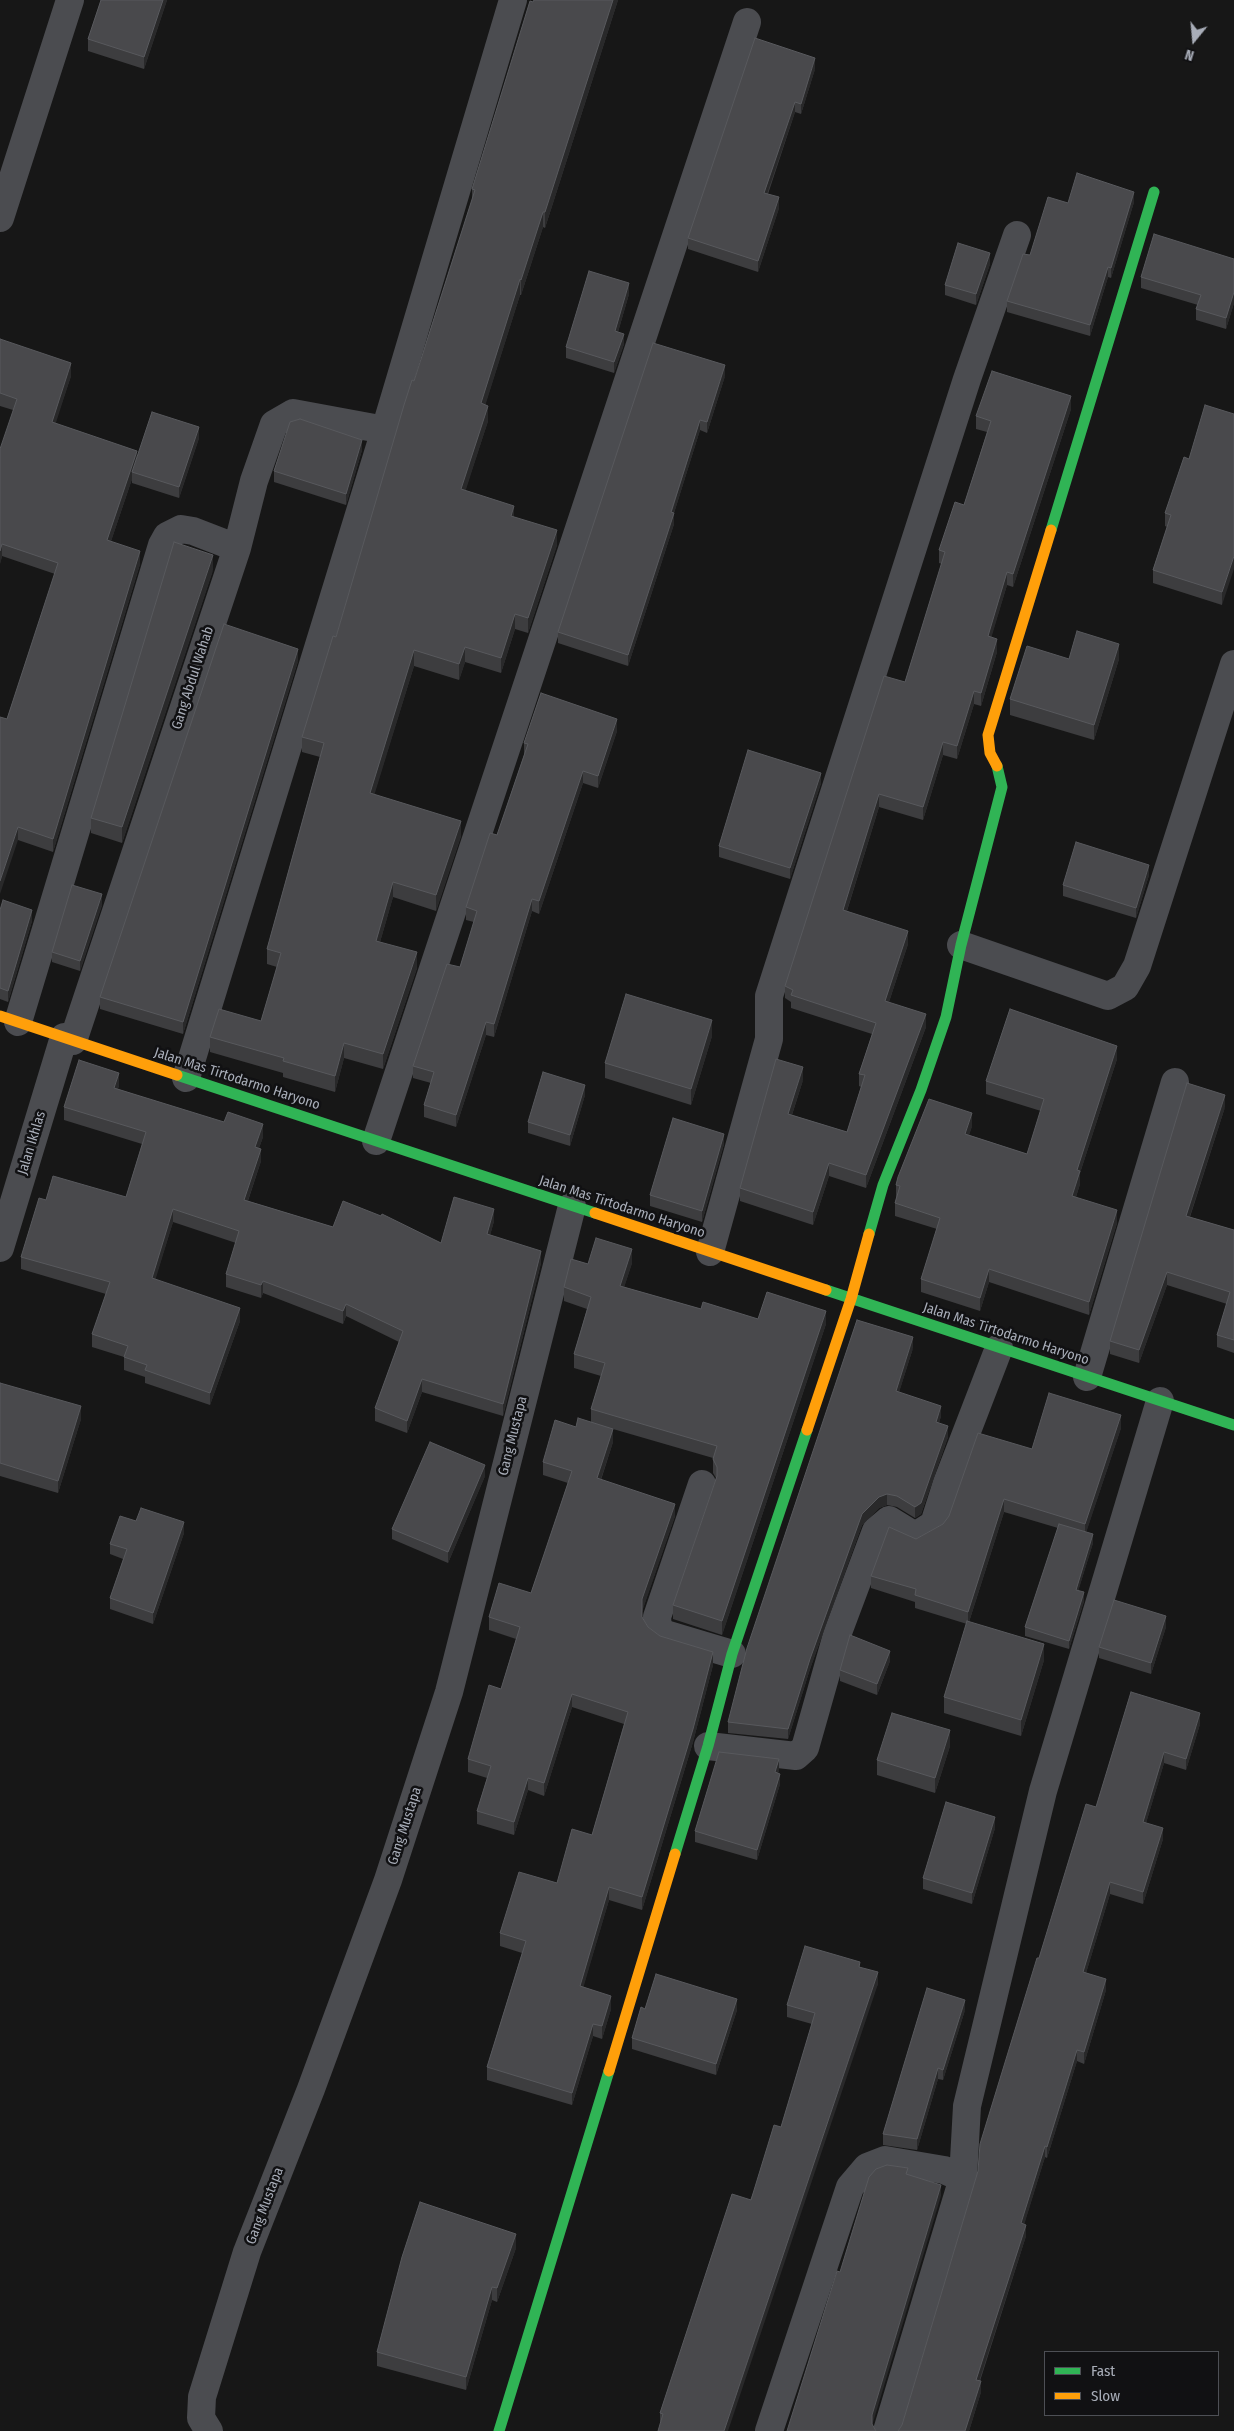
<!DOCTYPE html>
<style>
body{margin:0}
#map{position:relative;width:1234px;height:2431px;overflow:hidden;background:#171717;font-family:"Fira Sans Condensed",sans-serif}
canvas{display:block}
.legend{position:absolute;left:1044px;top:2351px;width:175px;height:65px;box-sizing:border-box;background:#111113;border:1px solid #4d4f55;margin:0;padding:6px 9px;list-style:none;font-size:15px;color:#a8adb8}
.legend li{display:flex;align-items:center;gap:10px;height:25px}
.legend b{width:25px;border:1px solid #4d4f55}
.north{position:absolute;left:1169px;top:15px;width:50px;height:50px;-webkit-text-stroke:4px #111113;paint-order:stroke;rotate:197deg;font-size:14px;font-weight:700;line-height:20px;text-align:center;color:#a8adb8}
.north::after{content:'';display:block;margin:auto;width:18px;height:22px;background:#a8adb8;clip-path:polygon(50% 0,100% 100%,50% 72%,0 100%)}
</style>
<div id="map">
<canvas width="1234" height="2431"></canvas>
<ul class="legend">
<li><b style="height:6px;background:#30b455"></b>Fast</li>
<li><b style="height:6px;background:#ff9f0a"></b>Slow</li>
</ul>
<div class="north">N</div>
</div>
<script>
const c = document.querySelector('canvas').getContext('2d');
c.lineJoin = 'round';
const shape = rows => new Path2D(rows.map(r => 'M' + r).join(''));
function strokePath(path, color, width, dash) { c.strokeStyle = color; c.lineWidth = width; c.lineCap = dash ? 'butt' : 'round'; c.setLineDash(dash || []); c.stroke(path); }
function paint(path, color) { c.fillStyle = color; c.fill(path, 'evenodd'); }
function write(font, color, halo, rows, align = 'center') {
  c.font = font + ' "Fira Sans Condensed",sans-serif'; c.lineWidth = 5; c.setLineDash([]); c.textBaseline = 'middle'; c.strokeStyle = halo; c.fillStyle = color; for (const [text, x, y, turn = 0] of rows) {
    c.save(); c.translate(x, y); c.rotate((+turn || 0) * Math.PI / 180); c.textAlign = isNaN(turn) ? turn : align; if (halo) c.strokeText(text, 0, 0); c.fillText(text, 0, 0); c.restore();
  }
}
const street = shape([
 [0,218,70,0],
 [961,945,1108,996,1125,987,1137,966,1234,664],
 [18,1022,162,545,167,536,181,529,193,531,237,548],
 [73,1041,237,548,254,481,274,424,293,413,385,430],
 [186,1078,385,430,513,0],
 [376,1141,747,22],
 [0,1248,64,1037],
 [710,1252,769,1039,769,996,967,379,1017,235],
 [1087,1377,1175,1082],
 [702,1484,657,1617,658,1628,665,1634,732,1654],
 [708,1746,796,1756,805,1748,837,1635,876,1531,889,1520,915,1536,934,1524,947,1483,999,1348],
 [209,2431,201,2418,202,2397,247,2252,311,2089,388,1880,449,1692,572,1206],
 [769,2431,850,2187,867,2167,885,2160,944,2170,963,2178,967,2106,1043,1791,1160,1401],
 [887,2431,963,2178]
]);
const fast = shape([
 [1051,530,1154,192],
 [177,1075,595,1213],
 [869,1234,883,1185,921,1090,946,1017,961,945,1002,787,997,766],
 [826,1290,1234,1425],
 [675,1854,708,1746,732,1654,807,1430],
 [499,2431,609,2071]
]);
const slow = shape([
 [997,766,990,753,988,735,1051,530],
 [0,1016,177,1075],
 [595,1213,826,1290],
 [807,1430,851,1299,869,1234],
 [609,2071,675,1854]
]);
const wall = shape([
 [101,0,167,0,144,69,88,51,88,39],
 [618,0,545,228,543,227,521,295,520,295,485,405,488,421,465,491,514,517,557,545,528,633,515,629,501,673,465,662,459,680,414,666,374,794,461,836,436,911,393,897,380,942,417,968,383,1069,344,1058,335,1092,283,1077,283,1073,210,1052,210,1037,261,1021,277,967,267,964,267,949,320,757,302,752,302,737,336,637,414,381,472,200,472,189,533,2],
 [815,69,801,114,795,112,768,194,779,208,758,272,688,249,688,238],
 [1134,202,1111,278,1108,277,1090,336,1007,312,1007,301,1068,203],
 [1234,259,1234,303,1226,329,1196,320,1196,309,1198,305,1141,288,1141,277],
 [990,264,976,305,945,295,945,285],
 [629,294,618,332,624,344,614,373,566,358,566,347],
 [0,339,71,376,55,423,137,457,199,438,179,498,132,483,132,479,111,541,140,564,53,852,18,840,7,719,55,574,2,556,0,564,13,410,0,406],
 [725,376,707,433,700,430,674,513,674,524,628,666,558,643,558,632],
 [1071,409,1013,587,1007,585,991,637,997,652,981,706,974,704,957,759,943,755,923,820,879,807,847,911,908,944,889,1002,926,1027,866,1188,829,1176,813,1225,740,1201,740,1188,803,1080,792,1115,847,1132,861,1087,859,1086,859,1074,872,1034,791,1008,791,1002,785,998,785,986,905,682,942,564,939,563,939,550,964,505,987,432,976,429,976,416],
 [1234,414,1222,605,1153,583,1153,570,1167,527,1165,526,1165,513,1189,459],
 [362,450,346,505,274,482,274,471],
 [213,570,122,843,91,833,91,818],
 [1119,659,1094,740,1010,715,1010,699],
 [298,661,183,1034,100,1009,100,997],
 [617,731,598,788,583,783,539,914,532,911,494,1037,486,1035,456,1127,424,1117,424,1105,431,1083,413,1078,413,1066,460,967,474,922,466,920,466,907,497,835,524,755,524,743],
 [821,783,790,879,719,857,719,846],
 [1149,875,1136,918,1063,896,1063,885],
 [102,905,80,971,52,962,52,952],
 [0,910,32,921,8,1002,0,999],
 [712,1036,691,1105,605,1078,605,1063],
 [1117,1059,1080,1173,1080,1184,1076,1197,1117,1223,1089,1315,989,1282,980,1311,921,1292,921,1279,937,1229,895,1216,895,1203,896,1198,896,1185,972,1126,969,1135,1027,1154,1041,1111,986,1094,986,1081],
 [119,1085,118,1089,263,1137,259,1148,261,1161,248,1201,333,1227,441,1243,494,1221,490,1235,541,1263,503,1416,422,1392,407,1433,375,1421,375,1408,399,1342,346,1316,343,1324,263,1293,261,1298,226,1287,226,1274,236,1243,173,1222,155,1279,240,1321,210,1405,145,1383,145,1377,124,1370,124,1357,92,1347,92,1334,106,1294,21,1269,21,1257,46,1200,126,1197,142,1144,64,1120,64,1107],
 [585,1095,570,1146,528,1133,528,1122],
 [1225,1107,1190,1217,1234,1230,1234,1353,1217,1347,1217,1335,1227,1304,1167,1285,1139,1363,1110,1354,1110,1341],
 [724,1144,702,1222,650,1206,650,1195],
 [632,1263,624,1287,701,1309,758,1319,826,1324,722,1635,673,1619,673,1605,716,1478,713,1473,713,1458,613,1429,613,1442,601,1480,675,1516,642,1611,642,1617,648,1627,660,1636,713,1665,693,1742,642,1910,609,1900,583,1987,611,2009,602,2039,593,2036,572,2105,487,2080,487,2067,522,1953,500,1946,500,1933,557,1883,592,1835,624,1724,572,1707,544,1796,528,1790,514,1835,477,1824,477,1811,487,1778,468,1772,468,1759,501,1689,516,1639,489,1630,489,1617,531,1593,568,1483,543,1475,543,1462,576,1427,591,1422,591,1409,601,1376,574,1368,574,1354,587,1309,564,1301,564,1287,588,1264],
 [913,1348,899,1392,941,1416,939,1423,948,1437,921,1514,915,1518,897,1507,887,1505,879,1508,862,1525,810,1669,788,1739,728,1733,728,1722],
 [0,1383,81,1419,58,1493,0,1476],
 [1121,1428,1086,1532,1093,1543,1078,1591,1084,1601,1069,1649,1025,1636,1025,1627,1058,1528,1004,1512,969,1622,1044,1660,1021,1736,944,1713,944,1697,967,1624,915,1608,915,1602,871,1588,871,1576,916,1539,943,1524,1032,1449],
 [485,1476,448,1563,392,1539,392,1529],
 [136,1521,184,1533,153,1624,110,1609,110,1598,123,1559,110,1554,110,1544],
 [1166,1627,1151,1674,1099,1658,1099,1647],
 [890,1661,877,1695,840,1681,840,1670],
 [1200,1724,1186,1770,1164,1763,1146,1823,1163,1839,1143,1904,1110,1894,1086,1973,1106,1990,1084,2064,1077,2061,1047,2158,1045,2157,1024,2224,1026,2236,980,2381,981,2392,969,2431,898,2431,902,2425,978,2171,1039,1958,1096,1807],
 [950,1746,935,1793,877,1775,877,1760],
 [779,1770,778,1773,780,1784,757,1860,695,1842,695,1831],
 [995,1828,972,1904,923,1889,923,1878],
 [860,1967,878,1984,660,2423,660,2413,781,2127,812,2024,787,2017,787,2005],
 [645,2009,737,2010,716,2075,632,2049,632,2038],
 [965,2010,943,2080,938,2079,917,2150,883,2145,883,2134],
 [516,2248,497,2302,492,2300,466,2390,377,2366,377,2352]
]);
const shadedWall = shape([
 [163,0,167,0,144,69,144,57],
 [613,0,618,0,545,228,545,212],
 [815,58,815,69,801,114,801,104],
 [795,102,795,112,764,203,764,193],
 [1134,192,1134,202,1111,278,1111,268],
 [779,197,779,208,758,272,758,261],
 [543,212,543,227,521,295,521,280],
 [990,253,990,264,976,305,976,294],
 [1108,267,1108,277,1090,336,1090,325],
 [520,279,520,295,481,419,481,403],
 [629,283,629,294,615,342,615,331],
 [1234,292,1234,303,1226,329,1226,318],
 [624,334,624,344,614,373,614,362],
 [71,363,71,376,52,435,52,422],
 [725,365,725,376,707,433,707,422],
 [1071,396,1071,409,1013,587,1013,574],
 [488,406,488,421,461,505,461,489],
 [700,420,700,430,674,513,674,524,628,666,628,655],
 [199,427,199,438,179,498,179,487],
 [362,440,362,450,346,505,346,494],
 [137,451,137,464,132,472,132,479,107,553,107,540],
 [514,506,514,521,511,516],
 [557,530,557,545,528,633,528,618],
 [2,544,2,556,0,564,0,551],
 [140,551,140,564,53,852,53,839],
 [213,555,213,570,122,843,122,827],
 [1234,556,1234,569,1222,605,1222,592],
 [1007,572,1007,585,988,649,988,636],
 [515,614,515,629,501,673,501,658],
 [997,639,997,652,981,706,981,693],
 [1119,644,1119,659,1094,740,1094,725],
 [465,647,465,662,459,680,459,664],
 [298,649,298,661,183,1034,183,1022],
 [414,650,414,666,370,809,370,793],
 [974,691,974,704,957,759,957,746],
 [617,719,617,731,598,788,598,776],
 [943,742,943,755,923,820,923,807],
 [583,771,583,783,539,914,539,901],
 [821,773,821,783,790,879,790,868],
 [879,794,879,807,843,923,843,910],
 [461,821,461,836,436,911,436,895],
 [18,827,18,840,0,894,0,881],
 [1149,865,1149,875,1136,918,1136,908],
 [393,882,393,897,376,956,376,941],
 [102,894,102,905,80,971,80,961],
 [532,899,532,911,494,1037,494,1024],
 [32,910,32,921,8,1002,8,991],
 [908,931,908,944,885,1014,885,1001],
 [417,952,417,968,383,1069,383,1054],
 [926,1014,926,1027,866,1188,866,1175],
 [712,1020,712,1036,691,1105,691,1089],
 [486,1022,486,1035,456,1127,456,1115],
 [344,1043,344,1058,335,1092,335,1076],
 [1117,1046,1117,1059,1080,1173,1080,1184,1072,1209,1072,1196,1077,1170],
 [803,1067,803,1080,788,1127,788,1114],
 [119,1073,119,1085,114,1101,114,1088],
 [585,1085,585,1095,570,1146,570,1135],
 [1225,1095,1225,1107,1186,1228,1186,1216],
 [972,1113,972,1126,965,1147,965,1134],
 [263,1124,263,1137,255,1159,255,1147],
 [724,1134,724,1144,702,1222,702,1211],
 [261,1149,261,1161,244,1212,244,1200],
 [829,1163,829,1176,813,1225,813,1212],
 [173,1209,173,1222,152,1291,152,1278],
 [494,1209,494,1221,487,1247,487,1234],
 [1117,1210,1117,1223,1089,1315,1089,1302],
 [632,1249,632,1263,620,1300,620,1286],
 [541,1251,541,1263,503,1416,503,1404],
 [989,1269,989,1282,980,1311,980,1298],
 [1167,1272,1167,1285,1139,1363,1139,1350],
 [263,1281,263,1293,261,1298,261,1285],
 [346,1304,346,1316,343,1324,343,1311],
 [240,1308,240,1321,210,1405,210,1393],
 [826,1311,826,1324,722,1635,722,1621],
 [913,1337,913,1348,896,1402,896,1391],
 [422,1379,422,1392,407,1433,407,1421],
 [81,1406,81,1419,58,1493,58,1481],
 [941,1406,941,1416,936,1433,936,1422],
 [1121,1415,1121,1428,1085,1536,1085,1524],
 [948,1426,948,1437,921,1514,915,1518,915,1507],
 [613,1429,613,1442,597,1491,597,1478],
 [485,1465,485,1476,448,1563,448,1552],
 [887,1494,887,1505,879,1508,862,1525,810,1669,788,1739,788,1729,810,1659,862,1514,879,1497],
 [1004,1499,1004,1512,968,1625,968,1612],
 [675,1504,675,1516,642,1612,642,1599],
 [184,1522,184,1533,153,1624,153,1613],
 [1093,1534,1093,1543,1076,1598,1076,1590],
 [1084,1592,1084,1601,1069,1649,1069,1641],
 [1166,1616,1166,1627,1151,1674,1151,1663],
 [1044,1644,1044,1660,1021,1736,1021,1720],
 [890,1651,890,1661,877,1695,877,1684],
 [713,1652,713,1665,693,1742,642,1910,642,1897],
 [572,1694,572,1707,544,1796,544,1783],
 [1200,1713,1200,1724,1186,1770,1186,1759],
 [950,1730,950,1746,935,1793,935,1778],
 [1164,1752,1164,1763,1143,1833,1143,1822],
 [779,1759,779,1770,775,1783,775,1772],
 [780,1774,780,1784,757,1860,757,1850],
 [528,1778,528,1790,514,1835,514,1822],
 [995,1817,995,1828,972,1904,972,1893],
 [1163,1828,1163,1839,1143,1904,1143,1892],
 [1110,1882,1110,1894,1083,1983,1083,1972],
 [609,1887,609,1900,580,1999,580,1986],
 [878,1972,878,1984,728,2431,724,2431],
 [1106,1979,1106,1990,1084,2064,1084,2052],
 [611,1996,611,2009,602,2039,602,2026],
 [737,1999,737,2010,716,2075,716,2064],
 [965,2000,965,2010,943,2080,943,2070],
 [593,2024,593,2036,572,2105,572,2093],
 [1077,2050,1077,2061,1047,2158,1047,2147],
 [938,2068,938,2079,917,2150,917,2139],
 [1045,2146,1045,2157,1021,2235,1021,2223],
 [941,2185,941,2196,872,2426,872,2415],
 [1026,2225,1026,2236,976,2391,976,2380],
 [516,2234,516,2248,497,2302,497,2288],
 [492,2287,492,2300,466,2390,466,2377],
 [981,2381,981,2392,969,2431,965,2431]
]);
const building = shape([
 [101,0,163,0,144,57,88,39,101,0],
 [534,0,613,0,545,212,543,212,521,280,520,279,481,403,488,406,461,489,514,506,511,516,557,530,528,618,515,614,501,658,465,647,459,664,414,650,370,793,461,821,436,895,393,882,376,941,417,952,383,1054,344,1043,335,1076,283,1061,284,1058,210,1037,219,1009,261,1021,281,953,267,949,324,743,302,737,333,636,336,637,404,405,412,380,414,381,475,190,472,189,530,1,533,2,534,0],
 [755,38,815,58,801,104,795,102,764,193,779,197,758,261,688,238,755,38],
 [1077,173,1134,192,1111,268,1108,267,1090,325,1007,301,1023,254,1030,255,1048,197,1068,203,1077,173],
 [1154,234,1234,259,1234,292,1226,318,1196,309,1201,295,1141,277,1154,234],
 [958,243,990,253,976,294,945,285,958,243],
 [589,271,629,283,615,331,624,334,614,362,566,347,589,271],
 [0,339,71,363,52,422,137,451,107,540,140,551,53,839,18,827,0,881,0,717,7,719,58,563,2,544,0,551,0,449,17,399,0,393,0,339],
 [653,343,725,365,707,422,700,420,671,512,674,513,628,655,558,632,653,343],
 [992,371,1071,396,1013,574,1007,572,988,636,997,639,981,693,974,691,957,746,943,742,923,807,879,794,843,910,908,931,885,1001,926,1014,866,1175,829,1163,813,1212,740,1188,776,1059,803,1067,788,1114,847,1132,865,1075,859,1074,876,1023,791,995,793,990,785,986,884,676,905,682,945,552,939,550,955,502,964,505,991,421,976,416,992,371],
 [1205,405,1234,414,1234,556,1222,592,1153,570,1171,515,1165,513,1184,457,1189,459,1205,405],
 [152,412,199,427,179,487,132,472,152,412],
 [300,419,362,440,346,494,274,471,290,422,300,419],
 [174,542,213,555,122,827,91,818,174,542],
 [224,624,298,649,183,1022,100,997,224,624],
 [1077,631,1119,644,1094,725,1010,699,1027,646,1069,659,1077,631],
 [541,693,617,719,598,776,583,771,539,901,532,899,494,1024,486,1022,456,1115,424,1105,434,1072,413,1066,447,964,460,967,477,911,466,907,490,833,497,835,528,744,524,743,541,693],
 [748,750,821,773,790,868,719,846,748,750],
 [1076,842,1149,865,1136,908,1063,885,1076,842],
 [72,885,102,894,80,961,52,952,72,885],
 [3,900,32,910,8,991,0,988,0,910,3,900],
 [626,994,712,1020,691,1089,605,1063,626,994],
 [1010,1009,1117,1046,1077,1170,1080,1171,1072,1196,1117,1210,1089,1302,989,1269,980,1298,921,1279,940,1218,895,1203,900,1186,896,1185,898,1177,929,1099,972,1113,965,1134,1027,1154,1044,1099,986,1081,1010,1009],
 [79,1060,119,1073,114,1088,224,1122,228,1112,263,1124,255,1147,261,1149,244,1200,333,1227,343,1201,381,1216,382,1214,441,1243,454,1197,494,1209,487,1234,541,1251,503,1404,422,1379,407,1421,375,1408,403,1331,346,1304,343,1311,263,1281,261,1285,226,1274,239,1231,173,1209,152,1278,240,1308,210,1393,145,1370,147,1365,124,1357,128,1346,92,1334,110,1282,21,1257,39,1198,46,1200,53,1176,126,1197,146,1132,64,1107,79,1060],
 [543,1072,585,1085,570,1135,528,1122,543,1072],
 [1187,1083,1225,1095,1186,1216,1234,1230,1234,1340,1217,1335,1230,1292,1167,1272,1139,1350,1110,1341,1187,1083],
 [673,1118,724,1134,702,1211,650,1195,673,1118],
 [596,1238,632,1249,620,1286,701,1309,703,1302,758,1319,767,1292,826,1311,722,1621,673,1605,717,1476,717,1467,713,1459,717,1446,591,1409,605,1363,574,1354,591,1297,564,1287,571,1259,588,1264,596,1238],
 [857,1320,913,1337,896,1391,941,1406,936,1422,948,1426,921,1503,915,1507,897,1496,887,1494,879,1497,862,1514,810,1659,788,1729,728,1722,747,1648,857,1320],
 [0,1383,81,1406,58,1481,0,1463,0,1383],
 [1049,1393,1121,1415,1085,1524,1004,1499,968,1612,915,1595,916,1589,871,1576,889,1527,916,1539,943,1524,949,1516,978,1433,1032,1449,1049,1393],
 [578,1418,613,1429,597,1478,675,1504,642,1599,642,1617,648,1627,660,1636,713,1652,693,1729,642,1897,609,1887,580,1986,611,1996,602,2026,593,2024,572,2093,487,2067,526,1941,500,1933,519,1872,557,1883,572,1829,592,1835,628,1712,572,1694,544,1783,528,1778,514,1822,477,1811,491,1766,468,1759,489,1685,501,1689,520,1627,489,1617,499,1583,531,1593,572,1471,543,1462,555,1420,576,1427,578,1418],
 [430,1442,485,1465,448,1552,392,1529,430,1442],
 [141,1508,184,1522,153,1613,110,1598,127,1549,110,1544,120,1516,136,1521,141,1508],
 [1059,1524,1093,1534,1076,1590,1084,1592,1069,1641,1025,1627,1059,1524],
 [1114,1600,1166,1616,1151,1663,1099,1647,1114,1600],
 [967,1621,1044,1644,1021,1720,944,1697,967,1621],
 [850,1635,890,1651,877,1684,840,1670,850,1635],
 [1131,1692,1200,1713,1186,1759,1164,1752,1143,1822,1163,1828,1143,1892,1110,1882,1083,1972,1106,1979,1084,2052,1077,2050,1047,2147,1045,2146,1021,2223,1026,2225,976,2380,981,2381,965,2431,898,2431,902,2425,978,2171,980,2144,1037,1958,1039,1958,1086,1804,1096,1807,1131,1692],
 [892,1713,950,1730,935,1778,877,1760,892,1713],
 [719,1752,779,1759,775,1772,780,1774,757,1850,695,1831,719,1752],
 [946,1802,995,1817,972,1893,923,1878,946,1802],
 [805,1946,860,1962,859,1967,878,1972,724,2431,658,2431,663,2414,660,2413,732,2194,751,2200,774,2125,781,2127,815,2013,787,2005,805,1946],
 [656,1974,737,1999,716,2064,632,2038,641,2007,645,2009,656,1974],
 [927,1988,965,2000,943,2070,938,2068,917,2139,883,2134,927,1988],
 [887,2165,908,2168,906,2174,941,2185,872,2415,872,2424,876,2431,787,2431,837,2271,840,2272,869,2177,876,2169,887,2165],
 [420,2202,516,2234,497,2288,492,2287,466,2377,377,2352,402,2257,420,2202]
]);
const streetNames = [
 ["Gang Abdul Wahab",193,678,-72],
 ["Jalan Mas Tirtodarmo Haryono",237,1079,18],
 ["Jalan Ikhlas",32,1143,-73],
 ["Jalan Mas Tirtodarmo Haryono",622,1207,18],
 ["Jalan Mas Tirtodarmo Haryono",1006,1334,18],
 ["Gang Mustapa",513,1436,-76],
 ["Gang Mustapa",405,1826,-72],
 ["Gang Mustapa",265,2206,-69]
];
strokePath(street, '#4b4c50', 28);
strokePath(fast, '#30b455', 11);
strokePath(slow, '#ff9f0a', 11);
paint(wall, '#3d3d3f');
paint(shadedWall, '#29292a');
paint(building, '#49494c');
strokePath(building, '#58595d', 1);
write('14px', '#a8adb8', '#111113', streetNames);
</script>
